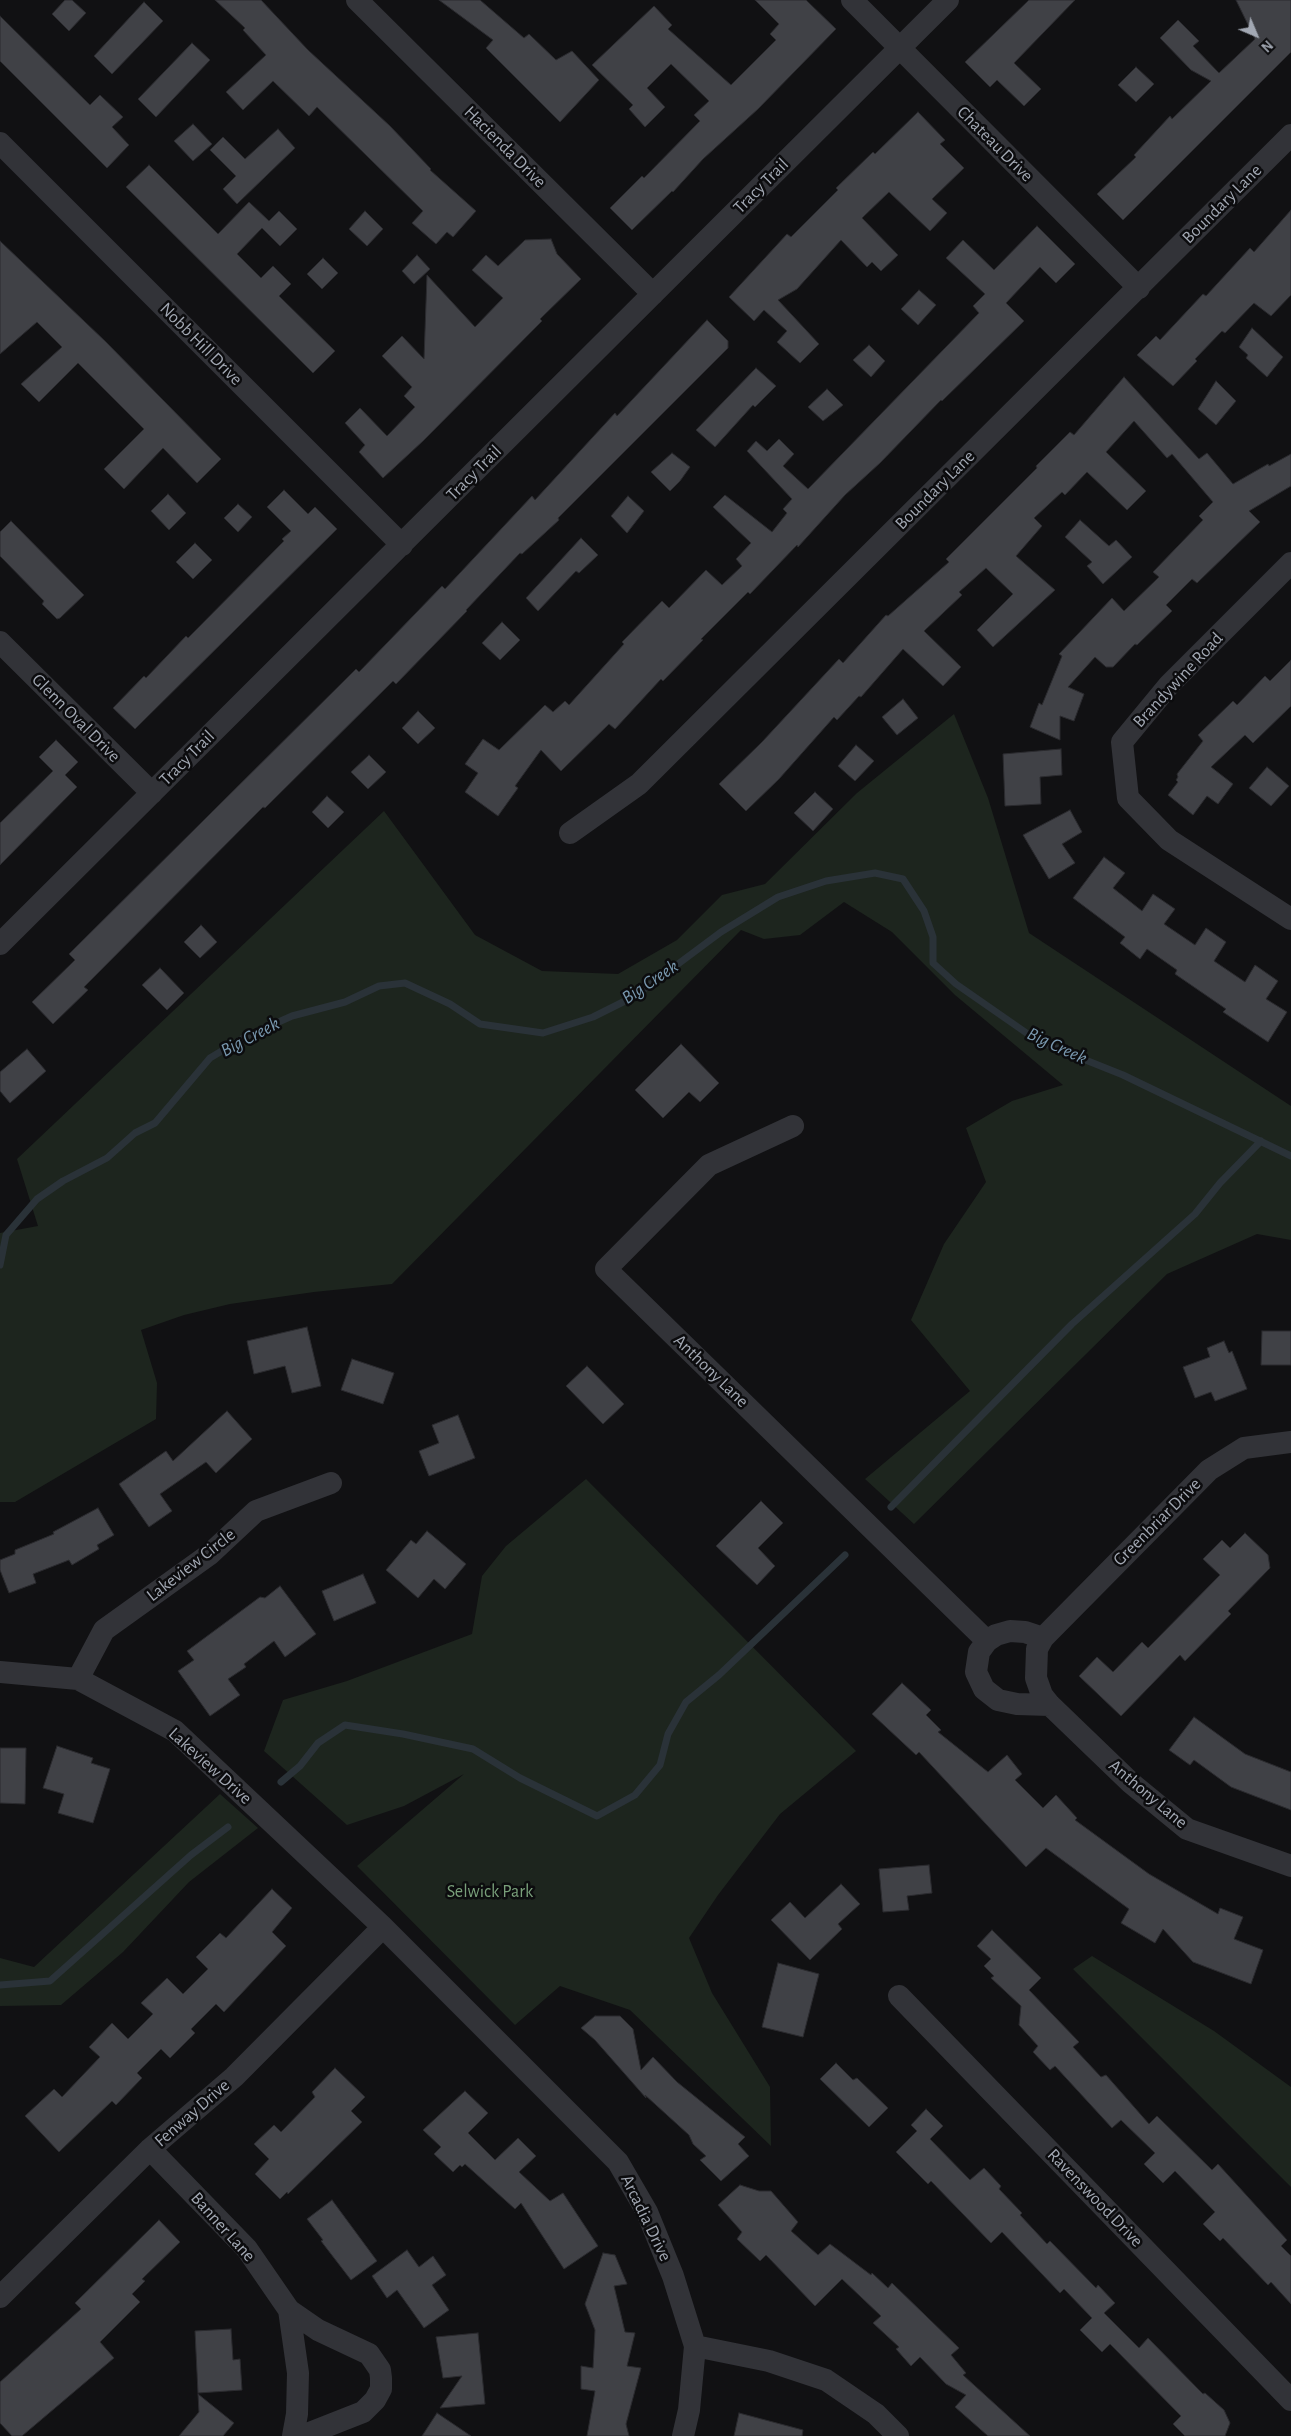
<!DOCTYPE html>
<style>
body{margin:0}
#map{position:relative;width:1291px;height:2436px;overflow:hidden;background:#111113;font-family:"Alegreya Sans",sans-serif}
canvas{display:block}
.north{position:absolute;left:1231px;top:10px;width:50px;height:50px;-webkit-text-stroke:4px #0c0c0e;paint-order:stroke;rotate:135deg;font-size:14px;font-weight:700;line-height:20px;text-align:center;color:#a2a8b3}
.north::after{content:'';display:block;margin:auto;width:18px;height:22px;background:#a2a8b3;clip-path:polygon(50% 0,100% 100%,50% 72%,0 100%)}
</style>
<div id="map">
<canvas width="1291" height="2436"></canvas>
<div class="north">N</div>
</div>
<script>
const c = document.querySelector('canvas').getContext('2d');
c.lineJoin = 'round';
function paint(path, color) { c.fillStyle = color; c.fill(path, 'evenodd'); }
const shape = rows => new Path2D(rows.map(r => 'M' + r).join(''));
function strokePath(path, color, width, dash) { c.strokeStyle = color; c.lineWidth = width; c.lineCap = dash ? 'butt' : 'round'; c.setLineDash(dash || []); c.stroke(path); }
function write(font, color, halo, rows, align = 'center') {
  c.font = font + ' "Alegreya Sans",sans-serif'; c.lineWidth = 5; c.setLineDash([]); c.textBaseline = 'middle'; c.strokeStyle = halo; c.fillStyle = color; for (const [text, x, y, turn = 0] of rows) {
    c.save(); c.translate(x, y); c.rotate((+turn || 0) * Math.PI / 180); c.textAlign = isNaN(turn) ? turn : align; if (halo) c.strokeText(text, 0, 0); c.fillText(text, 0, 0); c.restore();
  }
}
const green = shape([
 [954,714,988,798,1029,933,1291,1106,1291,1240,1257,1234,1167,1274,914,1524,865,1479,970,1391,911,1320,944,1244,986,1182,966,1128,1012,1101,1063,1085,955,995,892,932,844,902,800,935,764,939,741,930,392,1284,314,1292,230,1304,184,1315,141,1330,157,1383,156,1419,15,1502,0,1502,0,1233,38,1226,17,1159,384,811,475,935,542,971,618,974,677,940,722,895,765,884,857,793],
 [586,1479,856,1751,780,1814,718,1895,689,1938,712,1993,770,2087,771,2146,630,2010,560,1986,515,2025,357,1866,464,1774,404,1806,347,1825,264,1751,283,1700,347,1681,472,1634,482,1576,506,1546],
 [220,1794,258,1828,189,1882,123,1952,61,2005,0,2006,0,1958,34,1967],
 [1092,1956,1214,2031,1291,2087,1291,2187,1073,1969]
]);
const stream = shape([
 [0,1265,6,1235,37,1199,63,1181,107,1158,135,1133,155,1123,210,1058,245,1037,292,1016,345,1002,379,986,405,983,450,1004,480,1024,543,1033,593,1017,635,996,721,932,778,897,826,881,875,873,903,879,924,911,933,937,933,963,956,984,1038,1041,1123,1075,1291,1156],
 [891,1507,1072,1324,1195,1214,1220,1183,1261,1141],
 [281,1782,300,1766,318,1743,345,1725,403,1734,473,1749,520,1778,597,1816,635,1795,660,1765,668,1734,686,1702,719,1675,845,1555],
 [0,1985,50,1981,191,1855,228,1827]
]);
const building = shape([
 [65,0,72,0,86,13,69,31,52,14,65,0],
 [215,0,261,0,308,50,390,126,431,169,430,170,476,211,453,237,447,232,436,244,412,223,423,211,317,107,309,116,273,81,243,110,226,92,266,55,243,30,245,28,215,0],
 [439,0,480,0,524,38,529,34,556,60,572,51,599,80,560,122,486,48,493,40,439,0],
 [755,0,806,0,836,29,758,109,703,159,673,192,672,191,632,230,610,208,642,176,644,178,700,121,694,115,709,101,671,64,647,88,665,107,645,127,629,109,633,105,592,65,654,6,672,25,668,29,731,85,776,40,770,34,779,24,755,0],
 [1029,0,1075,0,1014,63,1041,89,1024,106,997,80,990,87,965,62,1029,0],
 [1236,0,1291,0,1291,52,1123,220,1097,194,1136,157,1134,155,1170,116,1172,119,1211,81,1191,70,1160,38,1178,20,1199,41,1193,46,1219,73,1255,39,1236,0],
 [144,2,163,21,112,74,94,56,144,2],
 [0,16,90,105,100,95,123,117,112,127,129,145,107,168,0,61,0,16],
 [192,43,210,60,156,117,138,99,192,43],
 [1136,67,1154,84,1136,102,1118,85,1136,67],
 [918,112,945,140,940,144,964,168,932,199,947,213,930,231,889,192,862,218,898,255,881,271,872,262,867,267,841,240,797,289,778,300,819,344,800,363,777,342,787,331,764,310,754,321,729,297,787,234,791,237,838,190,836,188,873,152,875,154,918,112],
 [193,124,212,144,193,161,174,141,193,124],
 [278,129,295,148,237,204,223,189,236,176,210,150,223,137,245,159,278,129],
 [149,165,218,234,249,202,269,221,279,211,297,229,280,246,262,228,237,254,261,278,273,266,291,284,279,296,335,351,313,373,126,187,149,165],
 [1291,210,1291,295,1271,316,1254,303,1225,333,1222,331,1195,359,1197,361,1173,386,1137,355,1156,336,1160,340,1203,294,1206,296,1250,248,1254,252,1291,210],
 [365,211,383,229,367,246,349,229,365,211],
 [1037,226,1075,264,1056,283,1040,267,1006,303,1024,321,942,401,941,400,880,463,845,495,798,547,797,545,750,594,748,592,701,639,703,640,663,681,661,679,615,729,609,724,561,771,541,750,515,786,518,788,498,816,465,792,478,773,465,764,483,739,499,750,545,705,553,712,565,701,569,705,624,644,622,642,662,601,669,608,706,570,722,585,742,566,736,559,751,543,713,507,725,495,772,532,787,513,783,509,792,499,747,451,756,441,767,451,779,439,794,454,783,466,808,489,979,313,973,306,985,294,946,258,963,240,994,270,1037,226],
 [551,239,557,254,581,279,540,319,542,321,423,441,383,478,359,452,365,445,345,423,360,408,387,436,415,407,404,396,412,387,382,356,402,336,424,359,427,275,475,327,503,298,472,270,486,255,498,266,525,240,551,239],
 [0,241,105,341,221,459,197,483,163,448,124,489,104,469,144,429,78,363,39,402,21,384,62,347,37,322,0,354,0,241],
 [417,255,430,269,414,284,402,271,417,255],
 [323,258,338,273,322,289,307,274,323,258],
 [919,290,936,305,918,325,901,309,919,290],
 [707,320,728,341,728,348,558,518,559,520,522,554,520,553,466,610,467,611,396,684,393,681,265,808,263,807,84,987,88,990,53,1024,32,1002,75,960,69,954,356,669,359,672,442,586,445,589,532,496,535,500,615,413,617,416,707,320],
 [1252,328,1283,357,1267,377,1246,358,1248,355,1239,347,1252,328],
 [869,345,885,361,871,377,853,360,869,345],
 [756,368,776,386,755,407,753,405,715,447,696,430,756,368],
 [1124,377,1199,459,1207,453,1233,484,1268,464,1269,466,1291,454,1291,486,1249,511,1260,522,1197,583,1192,579,1166,605,1172,611,1137,645,1135,644,1113,667,1106,667,1095,657,1068,687,1084,694,1074,721,1060,716,1060,740,1030,727,1039,703,1042,705,1062,656,1059,654,1112,598,1124,611,1159,577,1153,572,1203,520,1199,516,1213,502,1172,454,1167,458,1134,421,1106,452,1146,491,1127,510,1087,472,1065,495,1062,492,1034,518,1042,526,1016,556,1055,590,993,647,977,630,1013,594,986,568,959,592,962,595,924,631,961,667,943,686,903,649,861,697,859,696,837,720,834,717,779,779,746,811,719,784,762,742,839,659,843,663,886,615,888,616,949,562,946,559,1037,468,1036,466,1070,432,1074,435,1124,377],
 [1216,381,1236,401,1216,425,1198,409,1216,381],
 [827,389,843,405,823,421,808,407,827,389],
 [672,453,690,467,680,481,670,491,651,472,672,453],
 [284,490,308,514,315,507,337,529,135,729,113,708,144,676,146,678,186,636,188,638,284,541,282,539,291,531,267,507,284,490],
 [168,494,186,513,169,530,151,511,168,494],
 [628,496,644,511,627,533,611,516,628,496],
 [238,504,252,517,238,532,224,518,238,504],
 [1080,520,1109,546,1116,540,1132,557,1103,584,1087,566,1092,562,1065,537,1080,520],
 [11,521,84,595,60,618,57,619,42,604,44,601,0,556,0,532,11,521],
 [581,538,598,555,579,573,576,571,538,611,526,598,581,538],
 [195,543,212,560,193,579,176,562,195,543],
 [502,622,520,640,500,660,482,643,502,622],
 [1291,660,1291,706,1253,743,1245,735,1211,767,1233,784,1218,804,1207,796,1193,815,1168,795,1178,782,1176,780,1178,777,1177,774,1203,741,1198,735,1233,701,1237,705,1265,676,1270,681,1291,660],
 [903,699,918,718,897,735,882,717,903,699],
 [418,711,435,728,418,744,402,728,418,711],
 [56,740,78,762,65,775,77,787,0,865,0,823,53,771,39,757,56,740],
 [856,745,874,761,855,781,838,766,856,745],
 [1061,749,1062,775,1040,777,1041,804,1005,806,1003,754,1061,749],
 [369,755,386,772,368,789,351,772,369,755],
 [1267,767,1289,786,1271,806,1249,788,1267,767],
 [815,792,833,809,813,831,794,813,815,792],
 [327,796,344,812,328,828,312,812,327,796],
 [1070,810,1082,832,1062,844,1075,863,1049,879,1023,835,1070,810],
 [1104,857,1125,873,1113,888,1142,911,1153,894,1175,909,1164,924,1195,945,1206,928,1226,942,1214,961,1245,982,1255,965,1278,981,1266,999,1287,1012,1268,1042,1223,1012,1226,1009,1175,974,1177,970,1147,949,1140,959,1120,943,1125,937,1073,898,1104,857],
 [201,925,217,942,200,958,184,942,201,925],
 [160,968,184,993,167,1010,142,985,160,968],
 [681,1044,719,1083,700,1102,689,1092,663,1118,635,1090,681,1044],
 [27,1049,46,1071,10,1103,0,1091,0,1072,27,1049],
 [307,1327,321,1386,292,1393,285,1366,254,1374,247,1341,307,1327],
 [1262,1331,1291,1331,1291,1365,1261,1365,1262,1331],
 [1224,1341,1229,1353,1232,1351,1247,1389,1215,1401,1211,1392,1195,1398,1183,1367,1210,1357,1207,1348,1224,1341],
 [352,1359,394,1373,383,1404,341,1390,352,1359],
 [587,1366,624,1404,603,1424,566,1386,587,1366],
 [227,1411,252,1439,216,1473,206,1462,160,1494,172,1511,149,1527,119,1484,166,1451,173,1461,227,1411],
 [458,1415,475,1458,429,1476,419,1451,439,1443,432,1425,458,1415],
 [761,1501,783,1523,758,1548,775,1566,757,1585,716,1546,761,1501],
 [98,1508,114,1535,97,1545,99,1549,72,1565,69,1560,33,1574,36,1583,9,1593,0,1570,0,1560,15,1554,15,1550,54,1534,53,1532,98,1508],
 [427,1531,466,1564,445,1589,434,1579,418,1598,386,1570,411,1540,416,1544,427,1531],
 [1245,1533,1268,1555,1270,1568,1228,1611,1231,1614,1185,1661,1180,1655,1121,1716,1079,1676,1097,1657,1113,1672,1142,1642,1148,1648,1220,1575,1203,1559,1222,1540,1230,1548,1245,1533],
 [363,1574,376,1603,334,1621,322,1591,363,1574],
 [280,1586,316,1634,285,1657,274,1641,244,1664,246,1667,228,1679,240,1695,210,1716,178,1671,194,1660,187,1651,260,1597,265,1598,280,1586],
 [902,1683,931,1710,926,1715,941,1730,938,1732,988,1772,1007,1755,1022,1774,1015,1780,1043,1808,1056,1795,1077,1818,1075,1820,1149,1874,1218,1914,1220,1908,1243,1917,1234,1939,1263,1950,1251,1984,1193,1962,1163,1929,1155,1943,1121,1923,1129,1909,1046,1848,1026,1867,919,1752,916,1755,872,1714,902,1683],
 [1194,1717,1245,1754,1291,1772,1291,1810,1231,1787,1194,1760,1190,1765,1169,1750,1194,1717],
 [57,1746,93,1758,91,1763,110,1769,93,1823,58,1813,64,1794,43,1788,57,1746],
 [0,1748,26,1748,25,1804,0,1803,0,1748],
 [929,1865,932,1893,907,1896,909,1910,883,1912,879,1869,929,1865],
 [841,1884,860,1904,838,1924,842,1929,810,1960,771,1920,790,1902,805,1918,841,1884],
 [272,1889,292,1908,272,1932,286,1946,224,2012,216,2004,191,2029,195,2033,170,2058,161,2049,137,2073,142,2078,116,2105,112,2101,59,2152,25,2116,54,2089,62,2097,100,2057,89,2047,112,2023,128,2039,153,2014,141,2003,167,1978,183,1994,208,1969,196,1957,220,1933,226,1938,272,1889],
 [992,1930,1041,1978,1029,1990,1079,2042,1073,2047,1101,2077,1106,2075,1149,2124,1157,2116,1212,2170,1218,2164,1287,2240,1281,2246,1291,2256,1291,2304,1271,2282,1268,2285,1223,2238,1220,2241,1203,2224,1215,2212,1175,2171,1163,2183,1144,2164,1155,2153,1121,2120,1112,2128,1055,2066,1050,2070,1033,2052,1038,2046,1019,2025,1021,2006,991,1978,994,1976,984,1966,991,1959,977,1946,992,1930],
 [778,1963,819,1974,803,2037,762,2027,778,1963],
 [595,2016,620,2016,633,2029,641,2070,653,2057,677,2082,745,2137,738,2144,749,2156,721,2181,700,2160,706,2156,693,2144,689,2135,645,2095,646,2098,595,2040,581,2028,595,2016],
 [836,2063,853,2080,857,2078,888,2108,869,2127,820,2079,836,2063],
 [335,2068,365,2097,351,2111,362,2122,288,2194,287,2192,280,2199,255,2174,269,2159,254,2144,274,2125,281,2132,315,2097,312,2092,335,2068],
 [465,2091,488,2113,468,2133,495,2160,518,2138,536,2156,519,2172,550,2201,563,2193,598,2246,564,2269,521,2203,515,2209,465,2164,462,2167,460,2165,453,2172,434,2154,441,2147,423,2130,465,2091],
 [926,2109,943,2126,930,2139,970,2180,984,2168,1001,2186,999,2189,1022,2213,1020,2215,1047,2244,1050,2241,1096,2288,1098,2285,1115,2303,1104,2313,1139,2348,1148,2338,1203,2394,1205,2393,1224,2410,1230,2423,1225,2436,1185,2436,1173,2424,1181,2416,1110,2344,1102,2352,1080,2330,1092,2318,1064,2289,1060,2293,1002,2232,991,2243,931,2181,928,2184,896,2152,917,2131,911,2125,926,2109],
 [740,2185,759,2191,771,2191,798,2222,791,2231,818,2255,830,2244,871,2275,872,2273,888,2288,892,2283,959,2348,951,2355,966,2373,963,2375,1030,2436,988,2436,955,2407,966,2395,946,2384,920,2357,911,2366,896,2349,899,2347,873,2323,881,2316,842,2279,815,2306,766,2255,760,2261,737,2239,742,2232,718,2205,740,2185],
 [332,2200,377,2261,351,2280,321,2241,323,2240,307,2219,332,2200],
 [159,2220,180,2242,142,2279,145,2281,132,2294,140,2302,100,2342,114,2358,22,2436,12,2436,0,2423,0,2382,81,2309,75,2303,159,2220],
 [407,2250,419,2267,433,2256,446,2275,432,2285,449,2310,424,2328,397,2290,387,2298,372,2276,407,2250],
 [603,2253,615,2255,627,2284,614,2286,625,2332,635,2333,627,2366,641,2368,626,2424,629,2436,587,2436,595,2391,581,2389,581,2366,593,2368,595,2330,585,2304,603,2253],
 [231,2329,233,2360,240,2359,242,2390,198,2393,195,2331,231,2329],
 [478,2333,485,2404,440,2408,462,2376,443,2378,436,2337,478,2333],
 [198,2394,234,2423,223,2436,179,2436,199,2412,198,2394],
 [437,2413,471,2436,422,2436,437,2413],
 [739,2413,803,2430,802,2436,734,2436,739,2413]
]);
const street = shape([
 [357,0,653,294],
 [852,0,1139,288],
 [0,143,402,545],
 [1291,563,1169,685,1122,742,1128,798,1169,840,1291,919],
 [0,642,152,793],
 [570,833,639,784,1291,135],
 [0,944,948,0],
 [793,1126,709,1165,606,1269,987,1641,979,1652,976,1672,984,1689,998,1700,1017,1704,1050,1705],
 [1291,1442,1244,1448,1209,1470,1043,1638,1037,1649,1036,1678,1042,1695,1050,1705,1131,1783,1187,1829,1291,1866],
 [987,1641,996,1635,1010,1631,1025,1632,1043,1638],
 [0,1672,78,1679,175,1731,383,1927,618,2162,647,2212,673,2276,695,2346,689,2410,683,2436],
 [78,1679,104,1630,210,1554,256,1511,331,1483],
 [899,1996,1291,2400],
 [150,2149,247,2249,289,2310,298,2373,297,2414,293,2436],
 [0,2297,150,2149,234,2077,383,1927],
 [289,2310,318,2330,369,2354,380,2370,381,2378,381,2389,375,2400,363,2412,302,2436],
 [695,2346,769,2361,826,2380,876,2414,898,2436]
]);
const streetNames = [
 ["Chateau Drive",995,144,45],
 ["Hacienda Drive",505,147,45],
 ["Tracy Trail",761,186,-45],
 ["Boundary Lane",1222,204,-45],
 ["Nobb Hill Drive",201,344,45],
 ["Tracy Trail",474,473,-45],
 ["Boundary Lane",935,490,-45],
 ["Brandywine Road",1178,680,-47],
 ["Glenn Oval Drive",76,718,45],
 ["Tracy Trail",187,758,-45],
 ["Anthony Lane",711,1371,44],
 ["Greenbriar Drive",1157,1522,-45],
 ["Lakeview Circle",191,1565,-38],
 ["Lakeview Drive",210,1766,42],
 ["Anthony Lane",1148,1794,40],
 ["Fenway Drive",192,2113,-41],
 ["Ravenswood Drive",1095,2198,46],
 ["Arcadia Drive",646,2218,64],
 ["Banner Lane",223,2227,48]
];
const parkNames = [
 ["Selwick Park",490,1892]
];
const waterNames = [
 ["Big Creek",650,982,-34],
 ["Big Creek",250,1037,-28],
 ["Big Creek",1057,1046,25]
];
paint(green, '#1d251e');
strokePath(stream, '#2a3238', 7);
paint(building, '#404146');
strokePath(building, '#2b2b2f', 1);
strokePath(street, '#323338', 22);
write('18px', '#a2a8b3', '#0c0c0e', streetNames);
write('18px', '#799f7a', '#0c0c0e', parkNames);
write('italic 19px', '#7998af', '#0c0c0e', waterNames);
</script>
